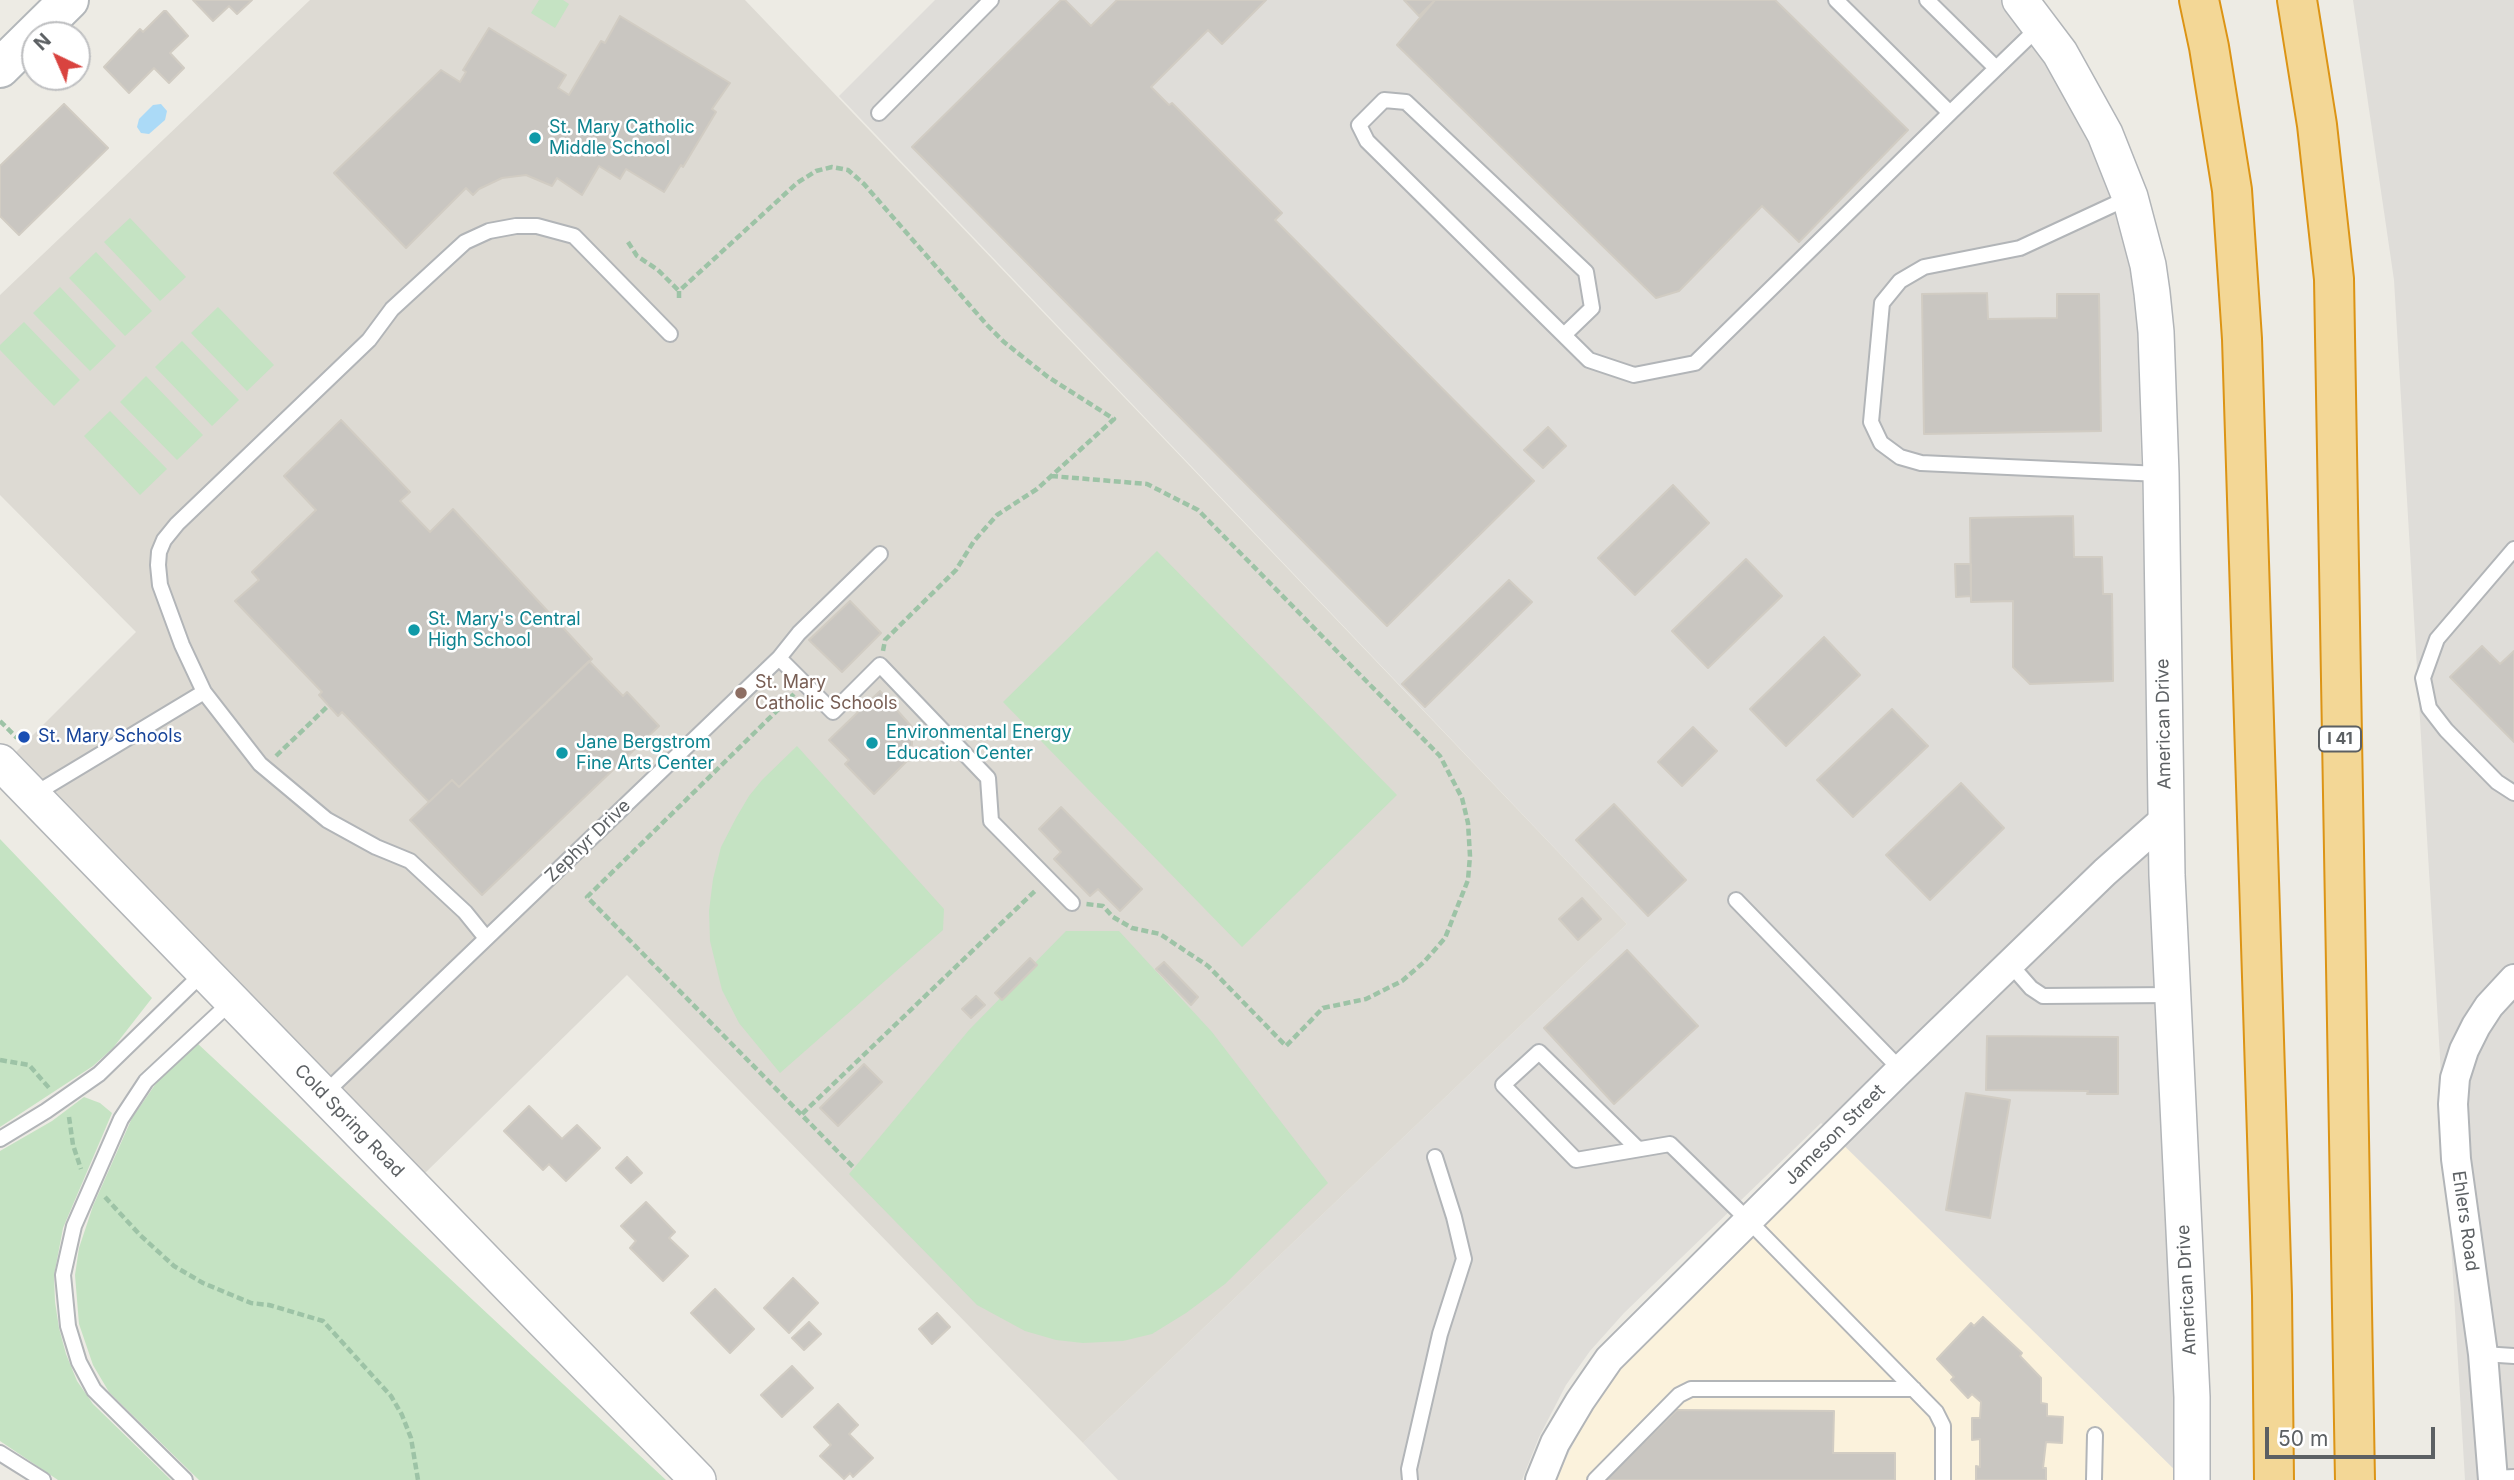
<!DOCTYPE html>
<style>
body{margin:0}
#map{position:relative;width:2514px;height:1480px;overflow:hidden;background:#edebe4;font-family:Inter,sans-serif}
canvas{display:block}
.north{position:absolute;left:21px;top:21px;width:70px;height:70px;box-sizing:border-box;background:#fff;border:2px solid #bebfc1;border-radius:50%;rotate:316deg;font-size:19px;font-weight:700;line-height:28px;text-align:center;color:#5c6063}
.north::after{content:'';display:block;margin:auto;width:24px;height:32px;background:#d9433f;clip-path:polygon(50% 0,100% 100%,50% 72%,0 100%)}
.scale{position:absolute;left:2265px;top:1427px;width:170px;height:32px;box-sizing:border-box;border:4px solid #5c6063;border-top:0;padding-left:9px;font-size:21px;line-height:24px;white-space:nowrap;color:#5c6063;-webkit-text-stroke:5px #fff;paint-order:stroke}
</style>
<div id="map">
<canvas width="2514" height="1480"></canvas>
<div class="north">N</div>
<div class="scale">50 m</div>
</div>
<script>
const c = document.querySelector('canvas').getContext('2d');
c.lineJoin = 'round';
function paint(path, color) { c.fillStyle = color; c.fill(path, 'evenodd'); }
const shape = rows => new Path2D(rows.map(r => 'M' + r).join(''));
function strokePath(path, color, width, dash) { c.strokeStyle = color; c.lineWidth = width; c.lineCap = dash ? 'butt' : 'round'; c.setLineDash(dash || []); c.stroke(path); }
function write(font, color, halo, rows, align = 'center') {
  c.font = font + ' Inter,sans-serif'; c.lineWidth = 5; c.setLineDash([]); c.textBaseline = 'middle'; c.strokeStyle = halo; c.fillStyle = color; for (const [text, x, y, turn = 0] of rows) {
    c.save(); c.translate(x, y); c.rotate((+turn || 0) * Math.PI / 180); c.textAlign = isNaN(turn) ? turn : align; if (halo) c.strokeText(text, 0, 0); c.fillText(text, 0, 0); c.restore();
  }
}
const commercial = shape([
 [1843,1144,2177,1472,2177,1480,1556,1480,1582,1426,1617,1368]
]);
const industrial = shape([
 [935,0,2005,0,2084,121,2119,213,2127,245,2137,324,2156,957,2177,1472,1821,1123,1624,1313,1590,1351,1566,1385,1539,1437,1522,1480,1118,1480,1083,1443,1627,924,839,96],
 [2353,0,2514,0,2514,1480,2465,1480,2394,280]
]);
const education = shape([
 [310,0,745,0,1627,924,1083,1443,627,975,423,1175,15,753,136,632,0,495,0,295]
]);
const green = shape([
 [539,0,563,0,569,4,555,28,531,13],
 [130,218,186,277,160,301,104,242],
 [96,252,152,311,125,336,69,278],
 [60,287,116,346,90,371,33,313],
 [218,307,274,365,247,391,191,333],
 [24,322,80,380,54,406,0,350,0,345],
 [182,341,239,400,212,426,155,367],
 [146,376,203,435,177,460,120,402],
 [110,411,167,469,140,495,84,436],
 [1157,551,1397,795,1242,947,1003,702],
 [797,746,944,909,943,930,780,1073,739,1023,722,990,710,941,709,911,713,879,721,847,736,818,749,796,762,780],
 [0,839,152,998,113,1048,93,1066,0,1127],
 [1066,931,1119,931,1212,1032,1328,1183,1225,1284,1186,1313,1152,1334,1123,1341,1083,1343,1056,1340,1025,1331,977,1305,849,1174,969,1030],
 [197,1043,666,1480,199,1480,109,1392,93,1365,79,1324,75,1275,79,1248,93,1206,132,1118,159,1079],
 [84,1097,100,1103,112,1113,63,1228,54,1276,55,1302,59,1328,66,1354,77,1381,93,1404,171,1480,58,1480,0,1441,0,1151,52,1121]
]);
const water = shape([
 [161,104,167,111,165,120,149,134,141,133,137,127,139,119,153,105]
]);
const building = shape([
 [193,0,252,0,237,14,229,6,213,21,193,0],
 [1061,0,1065,0,1091,26,1117,0,1266,0,1222,44,1208,30,1151,87,1169,105,1172,103,1282,213,1275,220,1534,481,1387,626,912,147,1061,0],
 [1404,0,1435,0,1419,16,1404,0],
 [1435,0,1775,0,1908,130,1799,242,1762,206,1679,291,1656,298,1397,45,1435,0],
 [164,11,166,11,188,36,170,53,184,68,169,83,154,68,129,93,104,67,140,29,143,32,164,11],
 [620,16,730,83,712,109,716,112,683,167,681,165,664,192,626,169,620,179,599,166,582,195,557,178,552,186,526,175,502,178,479,189,473,195,466,188,406,248,334,173,441,70,460,82,466,72,463,70,489,28,566,75,558,88,569,95,601,41,605,43,620,16],
 [64,104,108,148,19,235,0,216,0,166,64,104],
 [1987,293,1988,319,2057,318,2057,294,2099,294,2101,431,1924,434,1922,294,1987,293],
 [341,420,410,492,400,501,430,532,453,509,592,659,459,787,452,780,429,802,342,712,338,716,319,695,322,692,235,601,259,580,252,572,316,510,284,476,341,420],
 [1548,427,1566,446,1543,468,1524,450,1548,427],
 [1673,485,1709,523,1635,595,1598,558,1673,485],
 [2073,516,2074,557,2102,557,2103,594,2112,594,2113,681,2030,684,2013,667,2013,601,1971,602,1970,518,2073,516],
 [1746,559,1782,596,1708,668,1672,631,1746,559],
 [1955,564,1971,564,1971,596,1956,597,1955,564],
 [1509,580,1532,602,1425,707,1402,684,1509,580],
 [850,601,881,633,842,672,809,640,850,601],
 [1824,637,1860,675,1786,746,1750,709,1824,637],
 [2482,646,2500,664,2514,651,2514,742,2450,677,2482,646],
 [589,661,623,696,627,692,659,726,482,895,410,820,452,780,459,787,589,661],
 [880,691,912,727,912,745,903,754,908,760,874,794,845,764,849,760,829,740,880,691],
 [1892,709,1928,746,1853,817,1817,780,1892,709],
 [1693,727,1717,751,1682,786,1658,762,1693,727],
 [1961,783,2004,828,1930,900,1886,855,1961,783],
 [1614,804,1686,880,1648,916,1576,840,1614,804],
 [1061,807,1142,889,1120,911,1098,889,1090,896,1054,859,1061,852,1039,829,1061,807],
 [1582,898,1601,919,1578,940,1559,919,1582,898],
 [1627,950,1698,1026,1614,1104,1544,1028,1627,950],
 [1030,958,1037,965,1002,1000,995,993,1030,958],
 [1164,962,1198,997,1191,1005,1156,969,1164,962],
 [976,996,985,1005,971,1018,962,1009,976,996],
 [1987,1036,2118,1037,2118,1094,2087,1094,2088,1091,1986,1090,1987,1036],
 [864,1064,882,1082,838,1126,820,1108,864,1064],
 [1966,1093,2010,1100,1990,1218,1946,1210,1966,1093],
 [529,1106,562,1139,577,1125,600,1148,566,1181,549,1164,543,1170,504,1131,529,1106],
 [627,1157,642,1173,631,1183,616,1168,627,1157],
 [646,1202,675,1232,669,1238,688,1256,663,1281,630,1248,636,1241,621,1226,646,1202],
 [793,1278,818,1303,789,1333,764,1308,793,1278],
 [715,1289,754,1329,730,1353,691,1313,715,1289],
 [937,1313,950,1327,932,1344,919,1329,937,1313],
 [1983,1317,2022,1353,2020,1356,2041,1378,2041,1403,2047,1404,2047,1416,2063,1417,2062,1443,2046,1442,2043,1468,2046,1468,2046,1480,1976,1480,1976,1466,1980,1467,1980,1439,1972,1440,1972,1418,1980,1418,1981,1402,1972,1394,1968,1398,1951,1380,1954,1377,1937,1359,1971,1323,1974,1326,1983,1317],
 [809,1322,821,1334,804,1350,792,1338,809,1322],
 [792,1366,813,1388,782,1417,761,1395,792,1366],
 [838,1404,858,1425,849,1434,873,1458,853,1477,850,1473,844,1479,820,1456,831,1445,814,1427,838,1404],
 [1677,1410,1834,1411,1833,1453,1895,1453,1895,1480,1605,1480,1677,1410]
]);
const path = shape([
 [628,242,637,256,658,270,679,291],
 [679,298,679,291,797,183,816,171,832,167,848,170,864,184,987,325,1004,342,1048,377,1114,419,1037,489,997,515,974,541,956,570,885,640,883,651],
 [1051,476,1147,484,1198,510,1440,756,1462,798,1468,823,1470,856,1468,880,1445,938,1424,962,1402,981,1366,999,1323,1008,1286,1046,1208,966,1160,934,1132,928,1113,917,1103,906,1086,904],
 [794,694,587,897,854,1168],
 [0,721,17,738],
 [276,756,329,705],
 [0,1060,29,1065,50,1089],
 [802,1114,1036,890],
 [69,1117,73,1145,81,1169],
 [105,1197,140,1235,174,1266,203,1283,251,1303,269,1305,323,1321,391,1396,402,1415,411,1438,418,1480]
]);
const service = shape([
 [1836,0,1950,113,2039,27],
 [1927,0,1996,68],
 [879,113,991,0],
 [2130,197,2020,248,1924,267,1900,281,1882,303,1871,422,1881,443,1900,457,1921,463,2160,474],
 [1564,335,1592,308,1586,272,1406,102,1384,100,1359,125,1367,141,1589,360,1634,375,1695,363,1950,113],
 [2514,549,2437,639,2423,678,2429,708,2446,730,2497,782,2514,793],
 [779,658,833,712,880,665,988,778,991,821,1072,903],
 [33,795,204,692],
 [1736,900,1901,1070],
 [486,938,465,912,410,861,376,847,327,820,260,764,204,692,182,645,160,585,158,565,159,552,164,540,177,524,369,340,392,309,465,242,489,231,516,226,537,226,574,236,670,334],
 [2010,964,2031,988,2043,996,2173,995],
 [324,1094,779,658,799,633,880,554],
 [0,1139,46,1111,99,1074,203,973],
 [1637,1148,1539,1052,1503,1085,1576,1160,1670,1144,1748,1220,1936,1412,1943,1426,1943,1480],
 [2483,1354,2514,1356],
 [0,1453,43,1480],
 [2493,1478,2514,1477],
 [185,1480,94,1390,79,1362,68,1326,63,1275,74,1226,121,1119,146,1081,232,1001],
 [1410,1480,1409,1469,1440,1334,1464,1259,1454,1217,1435,1157],
 [1595,1480,1679,1395,1691,1389,1914,1389],
 [2094,1480,2095,1435]
]);
const minor = shape([
 [1540,1480,1555,1443,1580,1401,1609,1359,1896,1074,2105,872,2166,818],
 [2493,1480,2483,1354,2456,1159,2453,1104,2455,1078,2464,1050,2476,1026,2489,1006,2514,979]
]);
const tertiary = shape([
 [2020,0,2060,53,2105,134,2130,197,2148,265,2152,293,2156,332,2161,474,2167,875,2192,1397,2192,1480],
 [0,762,698,1480]
]);
const secondary = shape([
 [0,68,69,0]
]);
const motorway = shape([
 [2199,0,2209,47,2232,190,2242,339,2272,1295,2274,1480],
 [2297,0,2317,125,2334,279,2355,1480]
]);
const markers = [
 [535,138,7,"#0f9aa8"],
 [414,630,7,"#0f9aa8"],
 [741,693,7,"#8d6e63"],
 [24,737,7,"#1a4fb4"],
 [872,743,7,"#0f9aa8"],
 [562,753,7,"#0f9aa8"]
];
const shields = [
 [2340,739,42]
];
const shieldNames = [
 ["I 41",2340,739]
];
const cultureNames = [
 ["St. Mary Catholic",549,128],
 ["Middle School",549,149],
 ["St. Mary's Central",428,620],
 ["High School",428,641],
 ["Environmental Energy",886,733],
 ["Education Center",886,754],
 ["Jane Bergstrom",576,743],
 ["Fine Arts Center",576,764]
];
const educationNames = [
 ["St. Mary",755,683],
 ["Catholic Schools",755,704]
];
const streetNames = [
 ["American Drive",2164,724,-91],
 ["Zephyr Drive",588,841,-44],
 ["Cold Spring Road",349,1121,46],
 ["Jameson Street",1835,1135,-45],
 ["Ehlers Road",2465,1221,82],
 ["American Drive",2187,1290,-93]
];
const transitNames = [
 ["St. Mary Schools",38,737]
];
paint(commercial, '#fbf2dc');
paint(industrial, '#dfddd9');
paint(education, '#dddad3');
paint(green, '#c5e3c3');
paint(water, '#abdaf7');
paint(building, '#c9c6c1');
strokePath(building, '#d1ccc3', 2);
strokePath(service, '#b2b5b8', 18);
strokePath(minor, '#b2b5b8', 32);
strokePath(tertiary, '#b2b5b8', 38);
strokePath(secondary, '#b3b7ba', 42);
strokePath(motorway, '#dc9415', 42);
strokePath(path, '#9dc3a6', 4.5, [7, 3.5]);
strokePath(service, '#fff', 14);
strokePath(minor, '#fff', 28);
strokePath(tertiary, '#fff', 35);
strokePath(secondary, '#fff', 38);
strokePath(motorway, '#f3d796', 38);
for (const [x, y, r, color] of markers) { const dot = new Path2D(); dot.arc(x, y, r, 0, 2 * Math.PI); c.fillStyle = color; c.fill(dot); strokePath(dot, '#fff', 2.5); }
for (const [x, y, w] of shields) { const box = new Path2D(); box.roundRect(x - w / 2, y - 12.5, w, 25, 5); c.fillStyle = '#fff'; c.fill(box); strokePath(box, '#5c6063', 2); }
write('bold 16px', '#5c6063', null, shieldNames);
write('18px', '#0d838f', '#fff', cultureNames, 'left');
write('18px', '#785e54', '#fff', educationNames, 'left');
write('18px', '#5c6063', '#fff', streetNames);
write('18px', '#164399', '#fff', transitNames, 'left');
</script>
